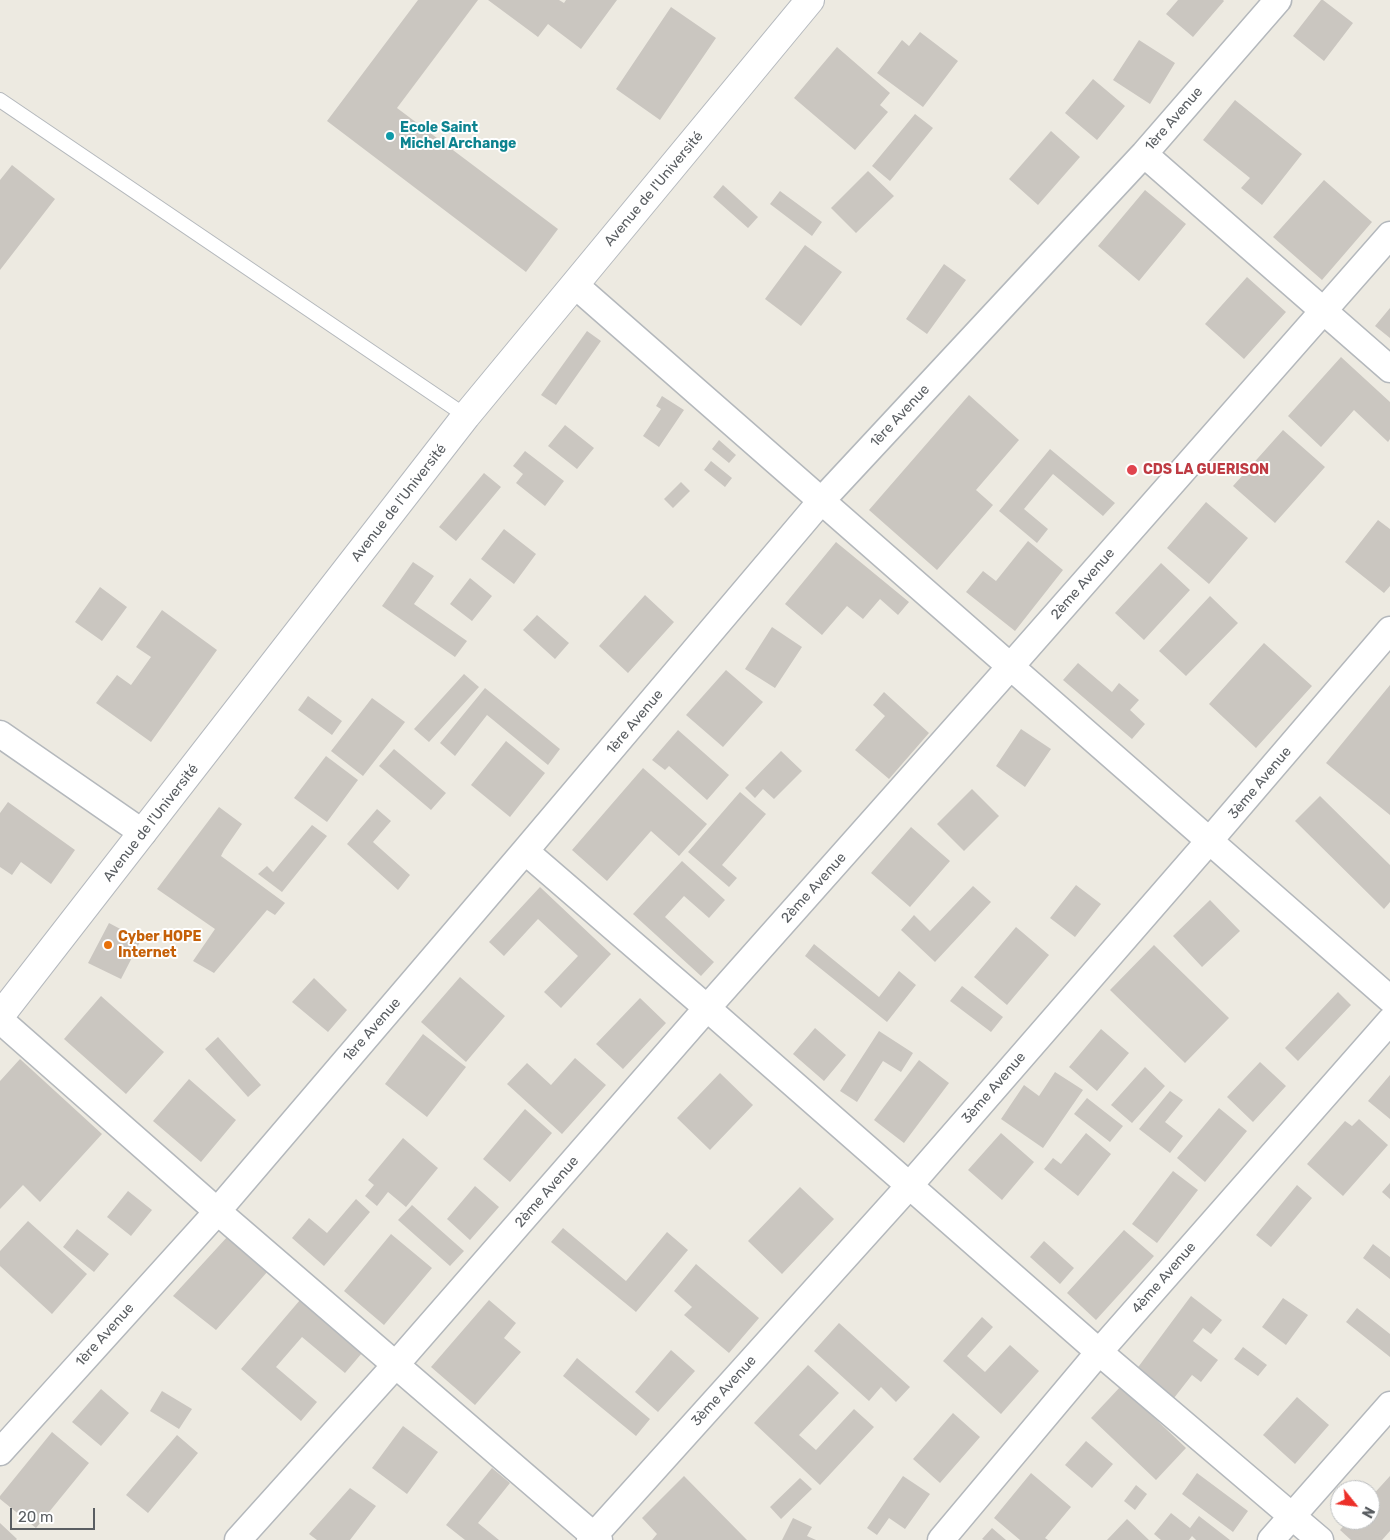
<!DOCTYPE html>
<meta charset="utf-8">
<style>
body{margin:0}
#map{position:relative;width:1390px;height:1540px;overflow:hidden;background:#edeae1;font-family:Rubik,sans-serif}
canvas{display:block}
.north{position:absolute;left:1330px;top:1480px;width:50px;height:50px;box-sizing:border-box;background:#fff;border:1px solid #bdbfc0;border-radius:50%;rotate:119deg;font-size:14px;font-weight:700;line-height:20px;text-align:center;color:#5a5e62}
.north::after{content:'';display:block;margin:auto;width:18px;height:22px;background:#ec3029;clip-path:polygon(50% 0,100% 100%,50% 72%,0 100%)}
.scale{position:absolute;left:10px;top:1508px;width:85px;height:22px;box-sizing:border-box;border:2px solid #5a5e62;border-top:0;padding-left:6px;font-size:15px;line-height:18px;white-space:nowrap;color:#5a5e62;-webkit-text-stroke:4px #fff;paint-order:stroke}
</style>
<div id="map">
<canvas width="1390" height="1540"></canvas>
<div class="north">N</div>
<div class="scale">20 m</div>
</div>
<script>
const c = document.querySelector('canvas').getContext('2d');
c.lineJoin = 'round';
function paint(path, color) { c.fillStyle = color; c.fill(path, 'evenodd'); }
const shape = rows => new Path2D(rows.map(r => 'M' + r).join(''));
function strokePath(path, color, width, dash) { c.strokeStyle = color; c.lineWidth = width; c.lineCap = dash ? 'butt' : 'round'; c.setLineDash(dash || []); c.stroke(path); }
function write(font, color, halo, rows, align = 'center') {
  c.font = font + ' Rubik,sans-serif'; c.lineWidth = 4; c.setLineDash([]); c.textBaseline = 'middle'; c.strokeStyle = halo; c.fillStyle = color; for (const [text, x, y, turn = 0] of rows) {
    c.save(); c.translate(x, y); c.rotate((+turn || 0) * Math.PI / 180); c.textAlign = isNaN(turn) ? turn : align; if (halo) c.strokeText(text, 0, 0); c.fillText(text, 0, 0); c.restore();
  }
}
const building = shape([
 [418,0,478,0,397,108,558,229,526,272,327,121],
 [488,0,559,0,564,3,566,0,617,0,581,49,548,24,538,37],
 [1178,0,1223,0,1224,1,1193,37,1166,14],
 [1321,0,1323,0,1353,23,1324,61,1293,36],
 [671,7,716,38,660,120,616,89],
 [920,32,958,61,923,107,877,73,902,40,909,46],
 [1139,40,1175,63,1150,104,1113,80],
 [837,47,890,93,880,105,888,112,855,150,794,98],
 [1093,79,1125,106,1097,140,1065,113],
 [1235,100,1302,154,1262,205,1241,188,1250,178,1203,140],
 [915,114,933,128,890,181,872,166],
 [1051,131,1080,157,1038,205,1009,179],
 [12,165,55,199,0,270,0,180],
 [868,171,894,196,856,233,831,208],
 [1324,180,1372,222,1322,280,1273,237],
 [723,185,758,217,748,228,713,197],
 [1145,190,1186,224,1139,281,1098,246],
 [780,191,822,222,812,236,770,204],
 [805,245,842,272,801,326,765,299],
 [944,264,966,280,927,334,906,319],
 [1247,277,1286,312,1244,359,1205,324],
 [1390,308,1390,338,1375,326],
 [587,331,601,341,556,405,541,395],
 [1341,357,1390,402,1390,439,1388,442,1354,410,1321,447,1288,416],
 [969,395,1019,440,976,490,993,505,937,570,869,510],
 [662,396,684,410,659,447,643,436,661,409,656,406],
 [565,425,594,448,577,469,548,446],
 [1283,430,1325,467,1275,523,1233,486],
 [719,440,736,455,729,463,712,449],
 [1050,449,1115,503,1103,516,1053,474,1024,509,1048,529,1037,543,999,511],
 [525,451,564,481,545,506,516,483,523,474,513,466],
 [711,461,732,478,725,487,704,470],
 [484,473,501,487,456,541,439,527],
 [681,482,690,491,673,508,664,499],
 [1206,502,1248,538,1209,584,1167,548],
 [1378,520,1390,529,1390,586,1384,593,1345,562],
 [504,529,536,554,514,584,481,559],
 [1028,541,1063,570,1015,631,966,592,983,571,996,581],
 [836,542,909,602,898,615,880,599,863,619,847,606,822,635,785,604],
 [413,562,434,576,414,604,467,641,455,657,382,606],
 [1161,563,1190,590,1144,640,1115,613],
 [470,578,492,596,472,621,450,604],
 [100,587,127,607,102,641,75,622],
 [645,595,674,622,628,673,599,646],
 [1210,596,1238,623,1186,676,1159,651],
 [162,610,217,650,151,742,96,703,117,675,131,685,151,657,136,647],
 [537,615,569,643,555,659,523,630],
 [772,627,802,647,775,688,745,669],
 [1264,643,1312,686,1256,748,1209,704],
 [1078,663,1112,692,1119,683,1139,700,1130,710,1145,724,1132,739,1063,680],
 [726,670,763,702,723,747,686,715],
 [464,674,479,687,429,742,414,729],
 [1390,685,1390,815,1326,763],
 [485,688,560,749,548,765,487,715,455,756,440,743],
 [884,692,929,733,889,779,855,750,885,716,873,705],
 [308,696,342,721,332,735,298,710],
 [372,698,405,722,363,776,331,751],
 [1021,729,1051,749,1025,787,996,766],
 [678,730,729,775,707,800,669,766,665,770,652,760],
 [506,741,545,773,510,817,471,785],
 [394,749,446,793,431,810,379,766],
 [781,751,802,771,774,799,763,789,755,798,745,788],
 [326,756,358,780,327,822,294,798],
 [643,768,707,824,679,856,651,831,607,881,572,850],
 [972,789,999,816,964,851,937,824],
 [740,792,766,814,722,865,737,878,729,887,688,852],
 [1320,796,1390,865,1390,902,1384,909,1295,821],
 [8,802,75,850,51,884,21,862,12,875,0,867,0,813],
 [219,807,242,824,224,850,221,856,285,903,275,915,267,910,214,973,193,961,215,929,157,889],
 [377,809,391,821,373,842,410,875,398,890,347,844],
 [312,825,327,836,282,892,258,874,267,866,273,872],
 [911,827,950,861,910,907,871,873],
 [682,861,725,900,709,918,684,896,665,917,714,962,701,976,633,914],
 [1076,885,1101,904,1075,937,1050,918],
 [973,886,991,902,935,962,901,930,914,915,930,931],
 [540,887,611,954,561,1008,544,992,578,956,538,919,504,956,489,942],
 [1210,900,1240,931,1202,967,1173,936],
 [109,923,141,940,121,979,88,963],
 [1016,927,1049,955,1007,1005,974,977],
 [814,944,879,997,899,971,916,985,887,1022,805,956],
 [1154,945,1229,1018,1185,1063,1110,990],
 [460,977,505,1016,466,1062,421,1022],
 [314,978,347,1010,328,1032,292,1002],
 [962,986,1003,1017,991,1032,950,1001],
 [1338,992,1351,1005,1298,1061,1285,1048],
 [101,996,164,1052,126,1094,64,1039],
 [640,998,666,1023,623,1069,596,1044],
 [815,1028,846,1055,824,1081,793,1054],
 [1101,1029,1129,1053,1097,1091,1069,1067],
 [879,1031,913,1053,901,1072,883,1061,857,1102,840,1091],
 [423,1034,466,1067,427,1117,385,1084],
 [218,1037,261,1085,248,1097,205,1049],
 [575,1058,606,1085,562,1134,507,1084,527,1063,551,1085],
 [20,1059,102,1134,40,1202,23,1185,0,1209,0,1081],
 [919,1060,949,1083,904,1143,874,1120],
 [1260,1062,1286,1086,1253,1122,1227,1097],
 [1145,1067,1165,1086,1132,1123,1111,1105],
 [1055,1072,1083,1090,1043,1148,1001,1119,1024,1085,1039,1096],
 [720,1073,753,1105,710,1150,677,1118],
 [1390,1075,1390,1119,1368,1101],
 [189,1079,236,1120,201,1162,153,1121],
 [1170,1091,1183,1100,1165,1122,1183,1136,1170,1153,1139,1129],
 [1087,1098,1123,1126,1110,1142,1074,1114],
 [1219,1108,1247,1131,1205,1182,1177,1158],
 [525,1109,552,1133,510,1182,483,1159],
 [1359,1119,1388,1145,1343,1196,1307,1164,1345,1121,1352,1126],
 [1001,1133,1034,1162,1002,1200,968,1170],
 [1086,1133,1111,1154,1078,1196,1044,1169,1053,1158,1061,1164],
 [403,1138,438,1168,406,1207,388,1192,377,1206,365,1196,374,1185,368,1180],
 [1173,1171,1198,1190,1157,1243,1132,1224],
 [1390,1183,1390,1199,1382,1192],
 [1297,1185,1312,1198,1271,1247,1256,1235],
 [475,1186,499,1207,470,1240,447,1219],
 [800,1187,834,1219,782,1274,748,1241],
 [128,1191,152,1210,131,1236,107,1217],
 [356,1199,370,1212,324,1266,292,1238,309,1218,327,1233],
 [412,1205,464,1251,450,1266,398,1220],
 [28,1221,87,1274,52,1314,0,1266,0,1251],
 [563,1228,626,1281,667,1232,688,1250,636,1312,551,1242],
 [77,1229,109,1254,94,1272,63,1247],
 [1124,1230,1154,1256,1096,1320,1067,1293],
 [391,1234,432,1268,384,1325,344,1291],
 [228,1236,268,1271,216,1330,173,1296],
 [1044,1241,1074,1268,1060,1284,1030,1257],
 [1373,1244,1390,1257,1390,1279,1363,1258],
 [696,1264,759,1318,729,1353,684,1315,692,1307,674,1291],
 [1191,1296,1222,1320,1211,1334,1203,1328,1193,1341,1218,1360,1201,1382,1192,1375,1174,1398,1136,1370],
 [1283,1298,1308,1315,1286,1345,1262,1327],
 [300,1300,362,1353,345,1373,302,1337,276,1367,317,1402,301,1421,241,1369],
 [489,1300,516,1323,504,1338,521,1352,475,1405,431,1367],
 [1357,1308,1390,1334,1390,1357,1346,1322],
 [982,1317,993,1327,967,1356,985,1372,1010,1345,1039,1371,1001,1414,943,1361],
 [839,1323,910,1387,896,1402,881,1387,869,1401,814,1351],
 [1243,1347,1267,1365,1258,1376,1234,1359],
 [671,1350,695,1371,658,1412,635,1392],
 [577,1358,650,1419,636,1436,563,1376],
 [808,1365,839,1393,799,1435,816,1450,854,1409,874,1427,820,1485,754,1423],
 [1121,1386,1186,1448,1156,1480,1091,1418],
 [101,1389,129,1413,101,1446,72,1422],
 [162,1391,192,1409,179,1429,150,1411],
 [1297,1397,1329,1425,1295,1464,1263,1435],
 [953,1413,980,1437,940,1483,913,1459],
 [403,1426,438,1452,407,1494,372,1468],
 [52,1432,89,1463,36,1528,0,1499,0,1496],
 [177,1435,198,1453,148,1513,126,1495],
 [1086,1441,1113,1464,1092,1488,1065,1465],
 [492,1468,510,1483,478,1523,499,1540,465,1540,446,1525],
 [1031,1473,1071,1507,1045,1538,1048,1540,1020,1540,994,1518],
 [1197,1473,1248,1511,1233,1532,1182,1494],
 [684,1476,747,1540,652,1540,657,1534,642,1518],
 [903,1476,930,1494,905,1529,889,1518,877,1535,867,1528],
 [1390,1476,1390,1531,1382,1540,1351,1540,1340,1530,1349,1520,1370,1520,1370,1498],
 [800,1478,812,1489,781,1519,770,1507],
 [1136,1485,1147,1494,1135,1510,1124,1501],
 [350,1488,376,1506,350,1540,317,1540,309,1534],
 [1171,1513,1190,1528,1199,1516,1230,1540,1196,1540,1192,1536,1189,1540,1161,1540,1154,1534],
 [793,1518,812,1527,807,1536,816,1540,782,1540],
 [1127,1519,1149,1540,1107,1540],
 [0,1523,17,1539,16,1540,0,1540],
 [992,1528,1006,1540,984,1540,982,1539]
]);
const lane = shape([
 [0,100,466,416]
]);
const street = shape([
 [1144,154,1390,369],
 [575,285,1390,999],
 [0,734,143,833],
 [525,851,707,1008,1099,1352,1320,1540],
 [0,1020,217,1211,599,1540],
 [0,1452,208,1222,525,851,822,500,1144,154,1278,0],
 [238,1540,391,1370,707,1008,1010,667,1390,235],
 [590,1540,909,1186,1210,840,1390,630],
 [941,1540,1099,1352,1390,1021],
 [1271,1540,1390,1405]
]);
const secondary = shape([
 [0,1016,466,416,810,0]
]);
const markers = [
 [390,136,5,"#0f9aa8"],
 [1132,470,6,"#e0444e"],
 [108,945,5,"#e8710a"]
];
const streetNames = [
 ["1ère Avenue",1174,119,-49],
 ["Avenue de l'Université",654,189,-50],
 ["1ère Avenue",900,416,-47],
 ["Avenue de l'Université",399,503,-52],
 ["2ème Avenue",1083,584,-49],
 ["1ère Avenue",635,722,-50],
 ["3ème Avenue",1260,783,-50],
 ["Avenue de l'Université",151,823,-52],
 ["2ème Avenue",814,888,-48],
 ["1ère Avenue",372,1030,-49],
 ["3ème Avenue",994,1088,-49],
 ["2ème Avenue",547,1192,-49],
 ["4ème Avenue",1164,1278,-49],
 ["1ère Avenue",105,1335,-48],
 ["3ème Avenue",724,1391,-48]
];
const cultureNames = [
 ["Ecole Saint",400,128],
 ["Michel Archange",400,144]
];
const healthNames = [
 ["CDS LA GUERISON",1143,470]
];
const foodNames = [
 ["Cyber HOPE",118,937],
 ["Internet",118,953]
];
paint(building, '#cac6c0');
strokePath(lane, '#b4b8bc', 16);
strokePath(street, '#b4b8bc', 29);
strokePath(secondary, '#b5b9be', 30);
strokePath(lane, '#fff', 14);
strokePath(street, '#fff', 26);
strokePath(secondary, '#fff', 28);
for (const [x, y, r, color] of markers) { const dot = new Path2D(); dot.arc(x, y, r, 0, 2 * Math.PI); c.fillStyle = color; c.fill(dot); strokePath(dot, '#fff', 2); }
write('14px', '#5a5e62', '#fff', streetNames);
write('bold 14px', '#0d838f', '#fff', cultureNames, 'left');
write('bold 14px', '#be3a42', '#fff', healthNames, 'left');
write('bold 14px', '#c56008', '#fff', foodNames, 'left');
</script>
